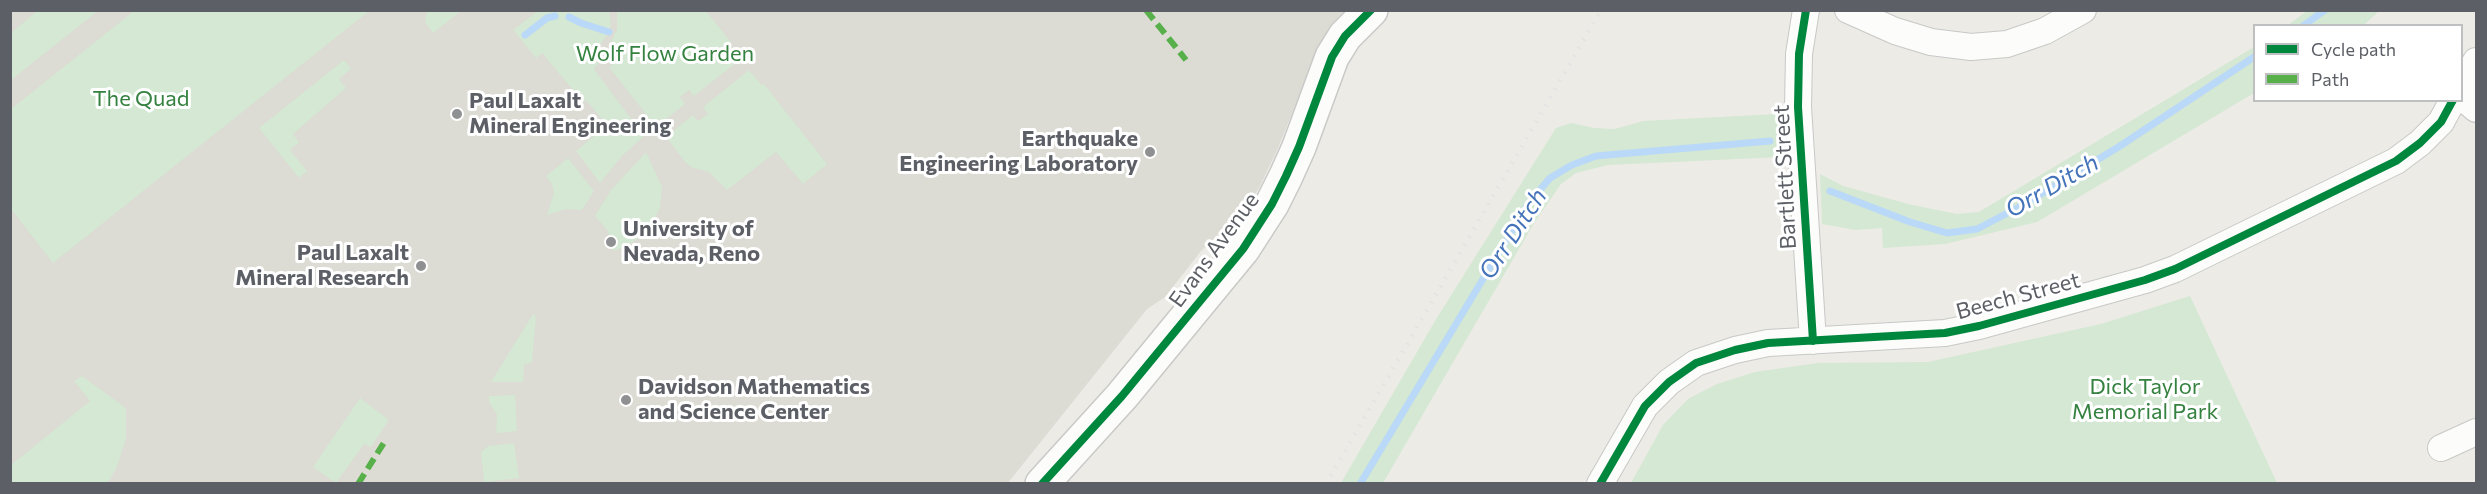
<!DOCTYPE html>
<style>
body{margin:0}
#map{position:relative;width:2487px;height:494px;overflow:hidden;background:#ecebe6;font-family:Commissioner,sans-serif}
canvas{display:block}
.frame{position:absolute;inset:0;border:12px solid #5c5f65;pointer-events:none}
.legend{position:absolute;left:2253px;top:24px;width:210px;height:78px;box-sizing:border-box;background:#fff;border:2px solid #bebfc1;margin:0;padding:8px 10px;list-style:none;font-size:18px;color:#5c5f65}
.legend li{display:flex;align-items:center;gap:12px;height:30px}
.legend b{width:30px;border:2px solid #bebfc1}
</style>
<div id="map">
<canvas width="2487" height="494"></canvas>
<div class="frame"></div>
<ul class="legend">
<li><b style="height:8px;background:#00873e"></b>Cycle path</li>
<li><b style="height:8px;background:#58b04a"></b>Path</li>
</ul>
</div>
<script>
const c = document.querySelector('canvas').getContext('2d');
c.lineJoin = 'round';
function paint(path, color) { c.fillStyle = color; c.fill(path, 'evenodd'); }
const shape = rows => new Path2D(rows.map(r => 'M' + r).join(''));
function strokePath(path, color, width, dash) { c.strokeStyle = color; c.lineWidth = width; c.lineCap = dash ? 'butt' : 'round'; c.setLineDash(dash || []); c.stroke(path); }
function write(font, color, halo, rows, align = 'center') {
  c.font = font + ' Commissioner,sans-serif'; c.lineWidth = 6; c.setLineDash([]); c.textBaseline = 'middle'; c.strokeStyle = halo; c.fillStyle = color; for (const [text, x, y, turn = 0] of rows) {
    c.save(); c.translate(x, y); c.rotate((+turn || 0) * Math.PI / 180); c.textAlign = isNaN(turn) ? turn : align; if (halo) c.strokeText(text, 0, 0); c.fillText(text, 0, 0); c.restore();
  }
}
const education = shape([
 [10,11,1344,11,1331,25,1319,46,1278,148,1259,188,1241,215,1201,251,1165,297,1147,309,1007,484,11,483]
]);
const green = shape([
 [38,10,98,11,11,80,11,33],
 [609,10,611,25,609,32,600,45,590,52,598,63,594,69,644,136,622,156,600,183,576,151,607,125,586,100,583,102,542,53,536,58,513,30,538,11],
 [134,11,369,11,53,263,11,209,11,109],
 [427,11,427,10,461,11,433,33,425,22],
 [617,11,706,11,731,42,729,44,741,59,694,96,689,90,680,97,685,104,656,127,609,67,621,58,610,44,617,29],
 [2307,11,2307,10,2379,11,2364,25,2288,25],
 [2254,47,2254,93,2037,222,1945,244,1883,248,1882,228,1856,230,1822,224,1820,174,1843,186,1912,205,1957,214,1979,212],
 [344,60,351,69,339,79,346,88,293,134,299,142,290,150,307,171,299,178,259,128],
 [749,70,762,85,764,84,827,164,803,184,776,152,727,190,709,172,691,167,686,163,666,137,693,115,698,121,708,114,703,107],
 [1778,114,1781,157,1608,165,1576,173,1561,184,1534,223,1383,483,1341,483,1435,321,1556,128,1571,123,1594,128,1615,129,1643,121],
 [646,152,662,187,660,208,650,227,641,236,626,247,613,251,608,231,595,216,611,190],
 [568,158,594,191,582,210,566,209,547,215,554,193,552,184,546,176],
 [2190,296,2277,483,1631,483,1663,425,1688,399,1717,384,1755,372,1818,363,1928,362,2101,324],
 [533,314,536,316,532,363,524,364,523,382,491,382],
 [82,376,126,408,126,439,116,469,110,479,106,484,11,483,11,465,90,401,74,381],
 [515,395,517,431,496,433,497,415,489,402,489,396],
 [360,398,389,420,371,447,364,444,336,483,313,467],
 [514,443,519,478,484,482,481,452,488,446]
]);
const stream = shape([
 [569,17,581,23,609,32],
 [2303,26,2325,10],
 [525,35,547,18,555,16],
 [1830,191,1910,222,1947,233,1977,229,2023,205,2120,146,2254,57],
 [1360,484,1528,204,1550,178,1572,165,1596,156,1770,141]
]);
const street = shape([
 [1806,10,1799,54,1798,107,1813,341],
 [1848,10,1895,31,1931,42,1971,47,2007,44,2045,31,2083,10],
 [2462,87,2476,61],
 [2462,97,2476,109],
 [2441,448,2476,432],
 [1600,484,1645,406,1669,382,1696,363,1735,350,1768,343,1945,333,1979,326,2145,280,2175,269,2396,161,2420,143,2441,122,2453,100]
]);
const secondary = shape([
 [1042,484,1122,396,1243,249,1272,204,1286,176,1299,147,1332,57,1345,36,1371,10]
]);
const rail = shape([
 [1326,484,1601,10]
]);
const quiet = shape([
 [1146,10,1186,60],
 [358,484,385,441]
]);
const cycleway = shape([
 [1806,10,1799,54,1798,107,1813,341],
 [1042,484,1122,396,1243,249,1272,204,1286,176,1299,147,1332,57,1345,36,1371,10],
 [1600,484,1645,406,1669,382,1696,363,1735,350,1768,343,1945,333,1979,326,2145,280,2175,269,2396,161,2420,143,2441,122,2453,100]
]);
const markers = [
 [457,114,6,"#8e9092"],
 [1150,152,6,"#8e9092"],
 [611,242,6,"#8e9092"],
 [421,266,6,"#8e9092"],
 [626,400,6,"#8e9092"]
];
const parkNames = [
 ["Wolf Flow Garden",665,54],
 ["The Quad",141,99],
 ["Dick Taylor",2145,387],
 ["Memorial Park",2145,412]
];
const poiNames = [
 ["Paul Laxalt",469,101],
 ["Mineral Engineering",469,126],
 ["Earthquake",1138,139,"right"],
 ["Engineering Laboratory",1138,164,"right"],
 ["University of",623,229],
 ["Nevada, Reno",623,254],
 ["Paul Laxalt",409,253,"right"],
 ["Mineral Research",409,278,"right"],
 ["Davidson Mathematics",638,387],
 ["and Science Center",638,412]
];
const streetNames = [
 ["Bartlett Street",1785,177,-93],
 ["Evans Avenue",1214,250,-54],
 ["Beech Street",2018,296,-15]
];
const waterNames = [
 ["Orr Ditch",2052,186,-30],
 ["Orr Ditch",1513,234,-57]
];
paint(education, '#dcdbd4');
paint(green, '#d4e8d3');
strokePath(stream, '#bad8f7', 7);
strokePath(street, '#c8c8c7', 28);
strokePath(secondary, '#c9c9c8', 36);
strokePath(street, '#fcfcfb', 26);
strokePath(secondary, '#fcfcfb', 33);
strokePath(rail, '#e3e3e3', 4.5, [1.5, 8]);
strokePath(quiet, '#58b04a', 6, [12, 6]);
strokePath(cycleway, '#00873e', 8);
for (const [x, y, r, color] of markers) { const dot = new Path2D(); dot.arc(x, y, r, 0, 2 * Math.PI); c.fillStyle = color; c.fill(dot); strokePath(dot, '#fff', 2); }
write('22px', '#358240', '#fff', parkNames);
write('bold 22px', '#5c5f65', '#fff', poiNames, 'left');
write('22px', '#5c5f65', '#fff', streetNames);
write('italic 24px', '#4473b9', '#fff', waterNames);
</script>
